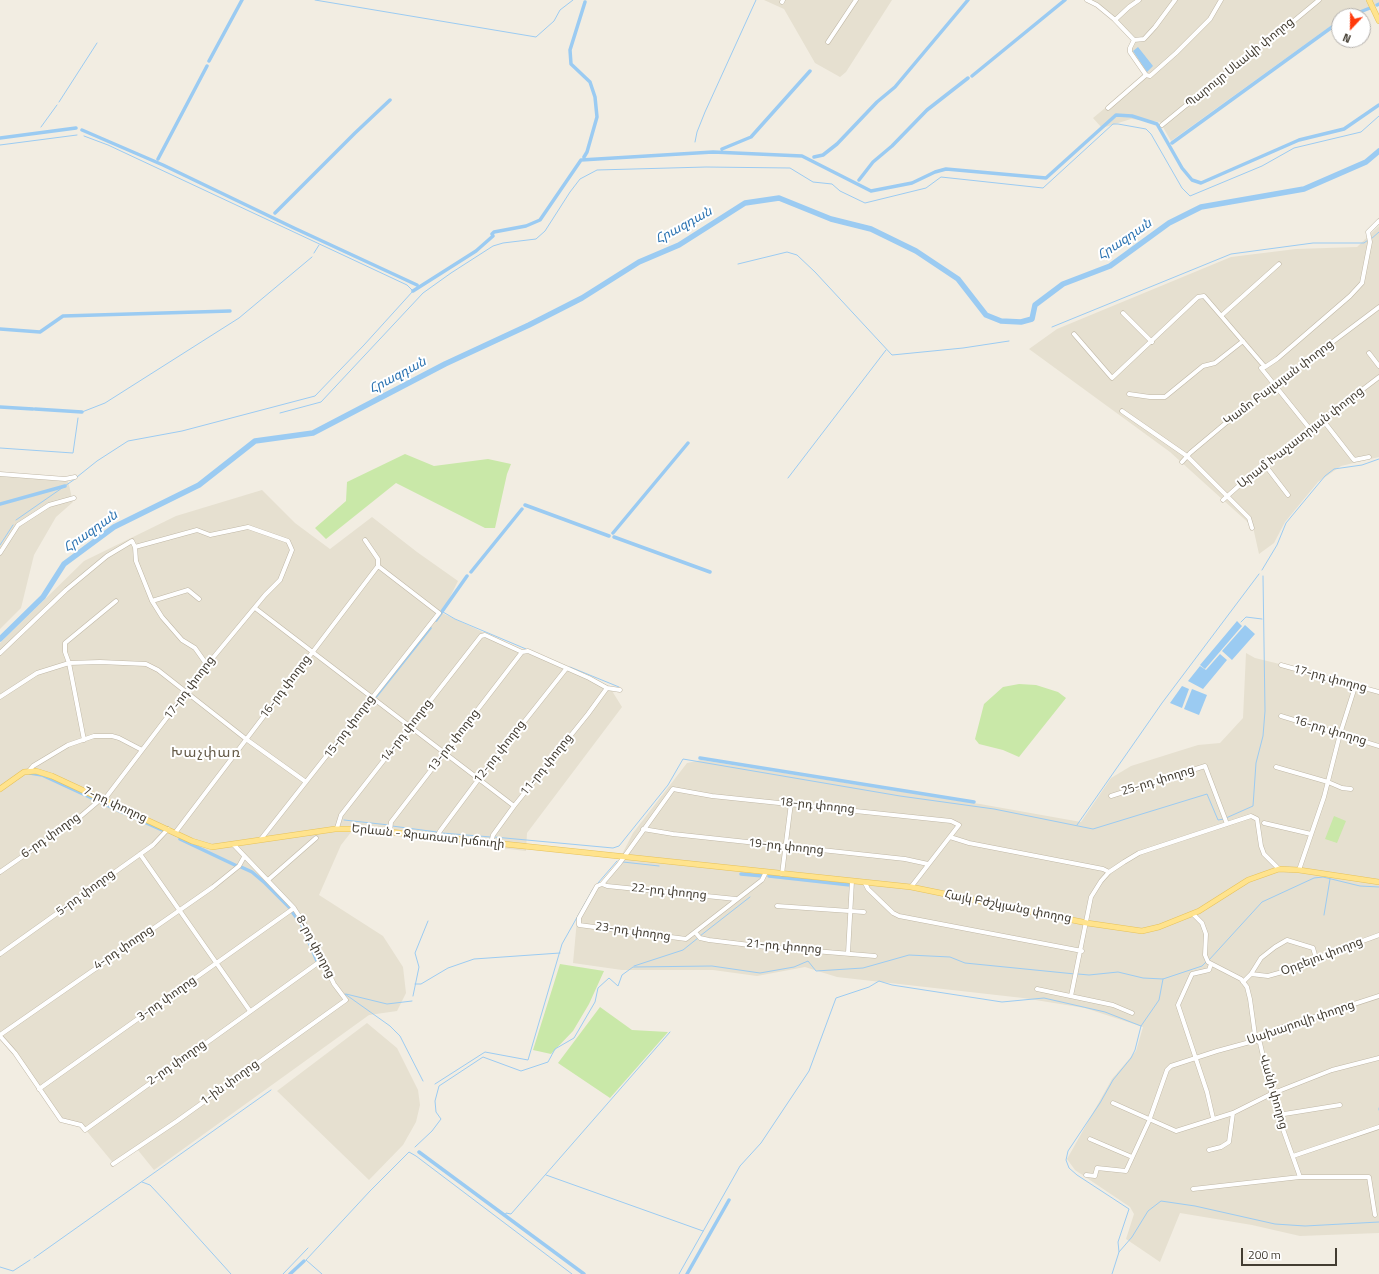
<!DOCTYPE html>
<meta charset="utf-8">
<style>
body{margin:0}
#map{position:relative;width:1379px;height:1274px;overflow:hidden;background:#f2ede2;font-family:"Titillium Web",sans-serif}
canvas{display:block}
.north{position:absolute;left:1331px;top:8px;width:40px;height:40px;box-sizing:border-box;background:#fff;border:1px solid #b4b1ad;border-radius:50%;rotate:202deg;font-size:11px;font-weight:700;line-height:16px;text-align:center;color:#433d32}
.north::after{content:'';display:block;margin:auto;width:14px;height:18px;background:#ff3a0b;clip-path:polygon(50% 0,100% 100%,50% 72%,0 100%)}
.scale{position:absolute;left:1241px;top:1248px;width:96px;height:18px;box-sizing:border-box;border:2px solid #433d32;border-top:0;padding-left:5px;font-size:12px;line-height:14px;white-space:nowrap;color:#433d32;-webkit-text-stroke:3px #fff;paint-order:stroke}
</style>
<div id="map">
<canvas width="1379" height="1274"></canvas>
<div class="north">N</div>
<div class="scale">200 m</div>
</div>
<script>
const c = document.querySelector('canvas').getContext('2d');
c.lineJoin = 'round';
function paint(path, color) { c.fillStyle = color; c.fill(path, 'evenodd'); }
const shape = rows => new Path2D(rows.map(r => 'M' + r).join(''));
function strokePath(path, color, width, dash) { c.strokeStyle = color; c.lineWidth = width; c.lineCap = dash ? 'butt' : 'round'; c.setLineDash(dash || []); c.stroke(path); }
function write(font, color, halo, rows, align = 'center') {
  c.font = font + ' "Titillium Web","Noto Sans Armenian",sans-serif'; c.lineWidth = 4; c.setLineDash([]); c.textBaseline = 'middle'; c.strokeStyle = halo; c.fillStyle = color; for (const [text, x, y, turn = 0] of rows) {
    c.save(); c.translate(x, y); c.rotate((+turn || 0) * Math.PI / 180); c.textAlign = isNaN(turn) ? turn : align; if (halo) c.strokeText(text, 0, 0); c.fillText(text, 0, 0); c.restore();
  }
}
const residential = shape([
 [764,0,892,0,846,72,840,77,815,63,784,9],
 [1088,0,1379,0,1379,2,1370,8,1347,16,1339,16,1339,20,1171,141,1160,122,1131,119,1102,128,1093,118,1145,75,1129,51,1132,39,1119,22],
 [1379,226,1379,457,1341,466,1318,482,1285,522,1274,543,1259,554,1253,527,1170,452,1029,349,1057,329,1231,257,1296,249,1357,247],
 [0,476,68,481,73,502,56,517,34,555,21,608,0,629],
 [262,490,295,523,330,549,372,517,417,552,458,581,442,613,517,648,609,686,622,707,527,833,526,851,352,831,341,845,319,895,383,936,403,967,406,993,397,1011,369,1015,154,1170,137,1149,114,1164,85,1129,63,1119,8,1042,0,1037,0,643,84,561,176,516],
 [1246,653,1255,658,1345,680,1379,691,1379,1233,1300,1236,1252,1225,1180,1213,1160,1262,1126,1239,1134,1214,1130,1207,1075,1170,1067,1159,1112,1079,1136,1051,1143,1027,1085,1008,1023,998,837,977,805,967,757,976,713,970,622,970,573,963,577,920,589,898,618,862,633,833,687,763,701,760,980,804,1081,822,1111,778,1131,766,1198,745,1220,743,1243,718],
 [367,1023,397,1048,418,1090,420,1105,416,1122,403,1145,369,1180,277,1091]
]);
const green = shape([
 [405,454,434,466,488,459,511,464,507,474,495,528,485,528,396,483,326,539,315,528,346,501,347,482],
 [1019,684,1036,685,1058,692,1066,698,1019,757,1003,750,979,744,975,739,984,704,1003,687],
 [1334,816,1346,821,1337,843,1325,839],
 [560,964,604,971,589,1004,573,1031,551,1054,533,1050],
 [600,1007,632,1030,668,1032,610,1098,558,1063]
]);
const water = shape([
 [1138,47,1153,66,1147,72,1133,51],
 [1237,621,1242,626,1205,669,1200,665],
 [1245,625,1255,634,1232,660,1222,651],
 [1220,654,1227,660,1203,689,1188,681,1200,666,1206,670],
 [1182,686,1189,689,1182,708,1170,703],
 [1192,689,1207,695,1199,715,1184,709]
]);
const stream = shape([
 [315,0,536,37,554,21,560,10,573,0],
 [59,102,97,43],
 [41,127,57,105],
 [695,142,697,132,705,112,756,0],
 [0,145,77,135],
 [1371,239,1379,232],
 [314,253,319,245],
 [738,264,787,252,797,255,815,272,892,355,963,348,1009,341],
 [1052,327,1231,254,1313,243,1364,243,1368,240],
 [82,412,105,403,239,318,312,257],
 [280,413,321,402,423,293,451,273,493,246,503,243,536,239,545,231,570,192,580,179,597,170,706,167,790,168,813,182,832,184,840,191,865,203,926,188,941,177,1043,188,1113,124,1118,124,1146,129,1151,134,1182,188,1190,196,1262,166,1294,148,1361,132,1379,116],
 [0,448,73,453,78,418],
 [77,477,97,461,128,441,182,431,315,396,364,345,413,291,407,285,108,145,84,136],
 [788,478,886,350],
 [16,520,75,479],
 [0,545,13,525],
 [1262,570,1277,545,1286,523,1325,476,1334,469,1362,465,1379,459],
 [443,612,455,619,526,649],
 [1241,622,1246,617,1262,619],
 [570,667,619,687],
 [1226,818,1253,806,1256,763,1263,736,1265,711,1263,576],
 [344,820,389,825],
 [1077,825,1162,703,1259,574],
 [392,826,437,832],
 [442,833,491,837],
 [494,837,613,848,619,846,668,785,683,759,900,796,994,809,1093,829,1207,794,1218,820,1224,819],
 [623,862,659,866],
 [598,883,617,861],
 [1324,915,1330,879],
 [700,936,750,897],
 [1209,960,1262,902,1314,878,1323,877,1360,886,1379,887],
 [634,966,683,950,698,938],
 [1078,974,1089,975,1118,972,1143,978,1163,979,1202,966,1206,962],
 [415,984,421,984,448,968,474,959,560,953],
 [345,994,390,1026,400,1036,423,1081],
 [346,994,387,1004,412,1001],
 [413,996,419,967,415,953,428,921],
 [435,1084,485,1052,528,1060,562,944,593,889],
 [1379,1110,1379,1108],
 [415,1147,432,1131,441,1119,436,1112,435,1101,439,1086,483,1057,521,1071,548,1062,555,1049,574,1038,595,1002,598,988,609,978,618,986,622,975,633,967,712,966,760,973,794,967,808,961,816,971,863,968,909,955,950,957,965,963,1075,974],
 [546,1175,703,1231],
 [142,1182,150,1185,166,1202,231,1274],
 [505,1215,506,1213,511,1214,670,1032],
 [1119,1252,1132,1237,1148,1211,1161,1201,1195,1206,1275,1224,1305,1226,1379,1222],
 [34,1258,271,1090],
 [0,1267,13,1271,30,1260],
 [283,1274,308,1248],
 [322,1274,306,1260,370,1191,409,1152,416,1156,572,1274],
 [679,1274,740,1166,761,1143,809,1071,836,998,869,987,879,981,892,985,1002,1002,1044,998,1105,1012,1141,1026],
 [1112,1274,1119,1252,1118,1242,1129,1209,1077,1175,1069,1168,1066,1160,1068,1151,1100,1103,1113,1080,1131,1058,1135,1050,1141,1026,1159,1000,1163,979]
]);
const canal = shape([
 [1377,5,1379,4],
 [1350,16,1370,8],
 [209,61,242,0],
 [972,76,1065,0],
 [82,130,163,165,294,228,417,285],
 [0,138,76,128],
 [1172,143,1339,22],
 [722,149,751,137,810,71],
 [584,157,587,152,597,117,595,97,590,82,571,64,570,50,585,2],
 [814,157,823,155,837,144,877,102,895,87,968,0],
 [158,159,207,66],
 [859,180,873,162,892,146,927,110,968,78],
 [275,213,355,133,390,100],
 [413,291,476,251,493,236,492,234,494,232,526,226,540,220,581,160,713,152,802,156,871,191,912,183,935,172,946,169,1046,178,1116,115,1132,116,1157,124,1182,168,1192,180,1201,183,1299,140,1344,129,1379,105],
 [0,329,40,332,63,316,230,311],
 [0,407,33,409],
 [35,409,82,412],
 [0,504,65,486],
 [525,505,609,536],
 [613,533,688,443],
 [614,537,710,572],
 [471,572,522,509],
 [436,620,467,576],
 [376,696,430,628],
 [700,758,974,802],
 [30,773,42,775,96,800],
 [102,803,162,830],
 [180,839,237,866],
 [241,867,252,872,265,883,291,909],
 [741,874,763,876],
 [769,876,850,885],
 [293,913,302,925,317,961],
 [419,1152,584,1274],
 [290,1274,304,1261],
 [687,1274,729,1200]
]);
const river = shape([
 [0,639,43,597,64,564,114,527,199,485,255,441,313,433,445,364,529,325,582,298,639,262,679,245,745,203,779,198,831,219,871,229,916,251,958,279,986,315,1001,321,1021,322,1032,319,1035,305,1063,284,1110,266,1169,223,1201,207,1304,189,1366,162,1379,151]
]);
const minor = shape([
 [1087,0,1097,5,1114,19,1134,40,1130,48,1130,52,1146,75],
 [782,2,783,0],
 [1115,20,1129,7,1139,0],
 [1134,40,1144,39,1155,27,1175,0],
 [828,42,856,0],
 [1146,75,1150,76,1176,53,1210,19,1221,0],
 [1108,108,1146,75],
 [1162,125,1250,53,1277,35,1319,0],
 [1123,313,1152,342],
 [1222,315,1279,264],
 [1074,334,1112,378,1198,297,1204,296,1265,367,1277,359,1350,296,1362,283,1370,242,1368,232,1379,221],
 [1369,353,1379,366],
 [1265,367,1261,368,1310,429],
 [1129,394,1150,397,1165,397,1203,366,1215,363,1243,341],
 [1122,411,1187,456,1249,518,1252,528],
 [1322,419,1354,460,1369,457],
 [1182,462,1190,453,1233,417,1379,307],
 [1265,465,1288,495],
 [0,474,65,479,75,477],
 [1223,500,1252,474,1379,377],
 [0,553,18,525,49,505,74,498],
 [152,601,188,590,199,599],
 [255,608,514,806],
 [0,653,66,590,107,556,132,541,135,547],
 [1281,665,1379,692],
 [0,697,37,673,69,663,100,662,146,664,158,670,246,739,306,782],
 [1281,716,1379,746],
 [84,740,69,663,65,652,65,643,116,601],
 [1276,767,1328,782,1342,788,1351,789],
 [29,771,33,766,68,745,94,736,112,736,119,738,142,750],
 [1111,796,1205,766,1227,824],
 [104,800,207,665,265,595,280,580,292,550,288,541,248,527,210,535,197,530,135,547,136,561,152,601,162,617,182,640,195,648,207,665],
 [1264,823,1311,834],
 [337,828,341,815,481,636,485,635,522,652,528,651,589,678,607,688,620,690],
 [643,829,673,834,905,859,928,864],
 [390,832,391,822,522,652],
 [175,833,378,566,378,559,365,540],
 [437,837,440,831,478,780,566,669],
 [950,837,969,843,1103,869,1109,872],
 [261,839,439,613,378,566],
 [491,843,493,835,514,806,588,714,607,688],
 [140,854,250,1011],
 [1299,870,1324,797,1340,734,1355,687],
 [0,872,81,816,101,799],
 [766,872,762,880,686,939,579,925,579,918,597,886,602,884,619,864,673,789,712,796,951,821,959,825,911,887],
 [782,874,791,803],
 [268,880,316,838],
 [865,883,868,889,893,913,899,916,1082,951],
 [602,884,607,886,736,899],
 [777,906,864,912],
 [1193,914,1202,923,1206,934,1205,955,1208,962,1241,979,1247,987,1250,999,1255,1035,1256,1040,1260,1043,1274,1104,1300,1177],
 [695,932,700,938,709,940,766,947,875,956],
 [848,953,852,881],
 [0,954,153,845,168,829],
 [1211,964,1209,970,1192,974,1178,1005,1207,1092,1213,1118],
 [1251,974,1261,958,1275,947,1287,940,1313,948,1316,958],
 [1243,982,1251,974,1268,976,1300,967,1312,963,1316,958,1379,935],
 [1037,989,1113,1005,1132,1013],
 [1071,996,1091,897,1101,881,1109,872,1124,862,1139,853,1251,816,1257,819,1261,846,1264,854,1279,869],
 [0,1035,213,887,239,866,244,857],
 [0,1036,15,1053,61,1120,81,1125,85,1130,322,960],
 [39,1089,294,908],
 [1113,1103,1176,1131,1233,1113,1271,1094,1332,1070,1379,1058],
 [1278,1115,1340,1105],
 [1090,1139,1132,1157],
 [1209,1150,1221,1147,1229,1142,1233,1113],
 [1293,1156,1379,1127],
 [113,1164,177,1121,346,1000,334,984,305,925,294,908,233,844],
 [1086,1175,1095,1176,1097,1168,1126,1171,1149,1121,1167,1070,1171,1066,1217,1051,1261,1039,1280,1028,1379,996],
 [1193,1189,1300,1177,1369,1177,1375,1215]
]);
const major = shape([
 [1369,0,1379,21],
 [0,789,24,772,36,771,52,776,192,841,212,847,335,829,362,829,911,887,1087,923,1142,931,1159,927,1199,911,1248,880,1279,869,1299,870,1379,882]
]);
const streetNames = [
 ["Պարույր Սևակի փողոց",1240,63,-39],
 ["Կամո Բալայան փողոց",1279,383,-37],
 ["Արամ Խաչատրյան փողոց",1301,438,-38],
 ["17-րդ փողոց",1330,679,15],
 ["16-րդ փողոց",286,687,-53],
 ["17-րդ փողոց",190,688,-53],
 ["15-րդ փողոց",350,727,-53],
 ["14-րդ փողոց",407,731,-52],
 ["16-րդ փողոց",1330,731,17],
 ["13-րդ փողոց",454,741,-52],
 ["12-րդ փողոց",500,752,-52],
 ["11-րդ փողոց",547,765,-51],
 ["25-րդ փողոց",1158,781,-17],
 ["7-րդ փողոց",115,805,25],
 ["18-րդ փողոց",817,806,6],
 ["6-րդ փողոց",51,836,-35],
 ["Երևան - Ջրառատ խճուղի",428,837,6],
 ["19-րդ փողոց",786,847,6],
 ["22-րդ փողոց",669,892,6],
 ["5-րդ փողոց",86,893,-36],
 ["Հայկ Բժշկյանց փողոց",1008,907,11],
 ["23-րդ փողոց",633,932,8],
 ["8-րդ փողոց",315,947,62],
 ["21-րդ փողոց",784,947,5],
 ["4-րդ փողոց",124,948,-34],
 ["Օրբելու փողոց",1322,957,-21],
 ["3-րդ փողոց",167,999,-35],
 ["Սախարովի փողոց",1301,1023,-19],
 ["2-րդ փողոց",177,1063,-35],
 ["1-ին փողոց",230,1083,-36],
 ["Վանի փողոց",1273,1092,74]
];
const waterNames = [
 ["Հրազդան",684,226,-29],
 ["Հրազդան",1125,240,-34],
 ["Հրազդան",398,376,-28],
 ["Հրազդան",91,532,-35]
];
const quarterNames = [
 ["Խաչփառ",206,754]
];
paint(residential, '#e6e0d0');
paint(green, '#c9e8a8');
paint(water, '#9bcbf2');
strokePath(stream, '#9bcbf2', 1);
strokePath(canal, '#9bcbf2', 3.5);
strokePath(river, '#9bcbf2', 5.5);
strokePath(minor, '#c0b8a7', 5);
strokePath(major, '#e6c25b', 6);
strokePath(minor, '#fff', 4);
strokePath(major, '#ffe38d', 5);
write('12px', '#433d32', '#fff', streetNames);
write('italic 13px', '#2a72b1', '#fff', waterNames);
c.letterSpacing = '1px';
write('14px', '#665c49', '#fff', quarterNames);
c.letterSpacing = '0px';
</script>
